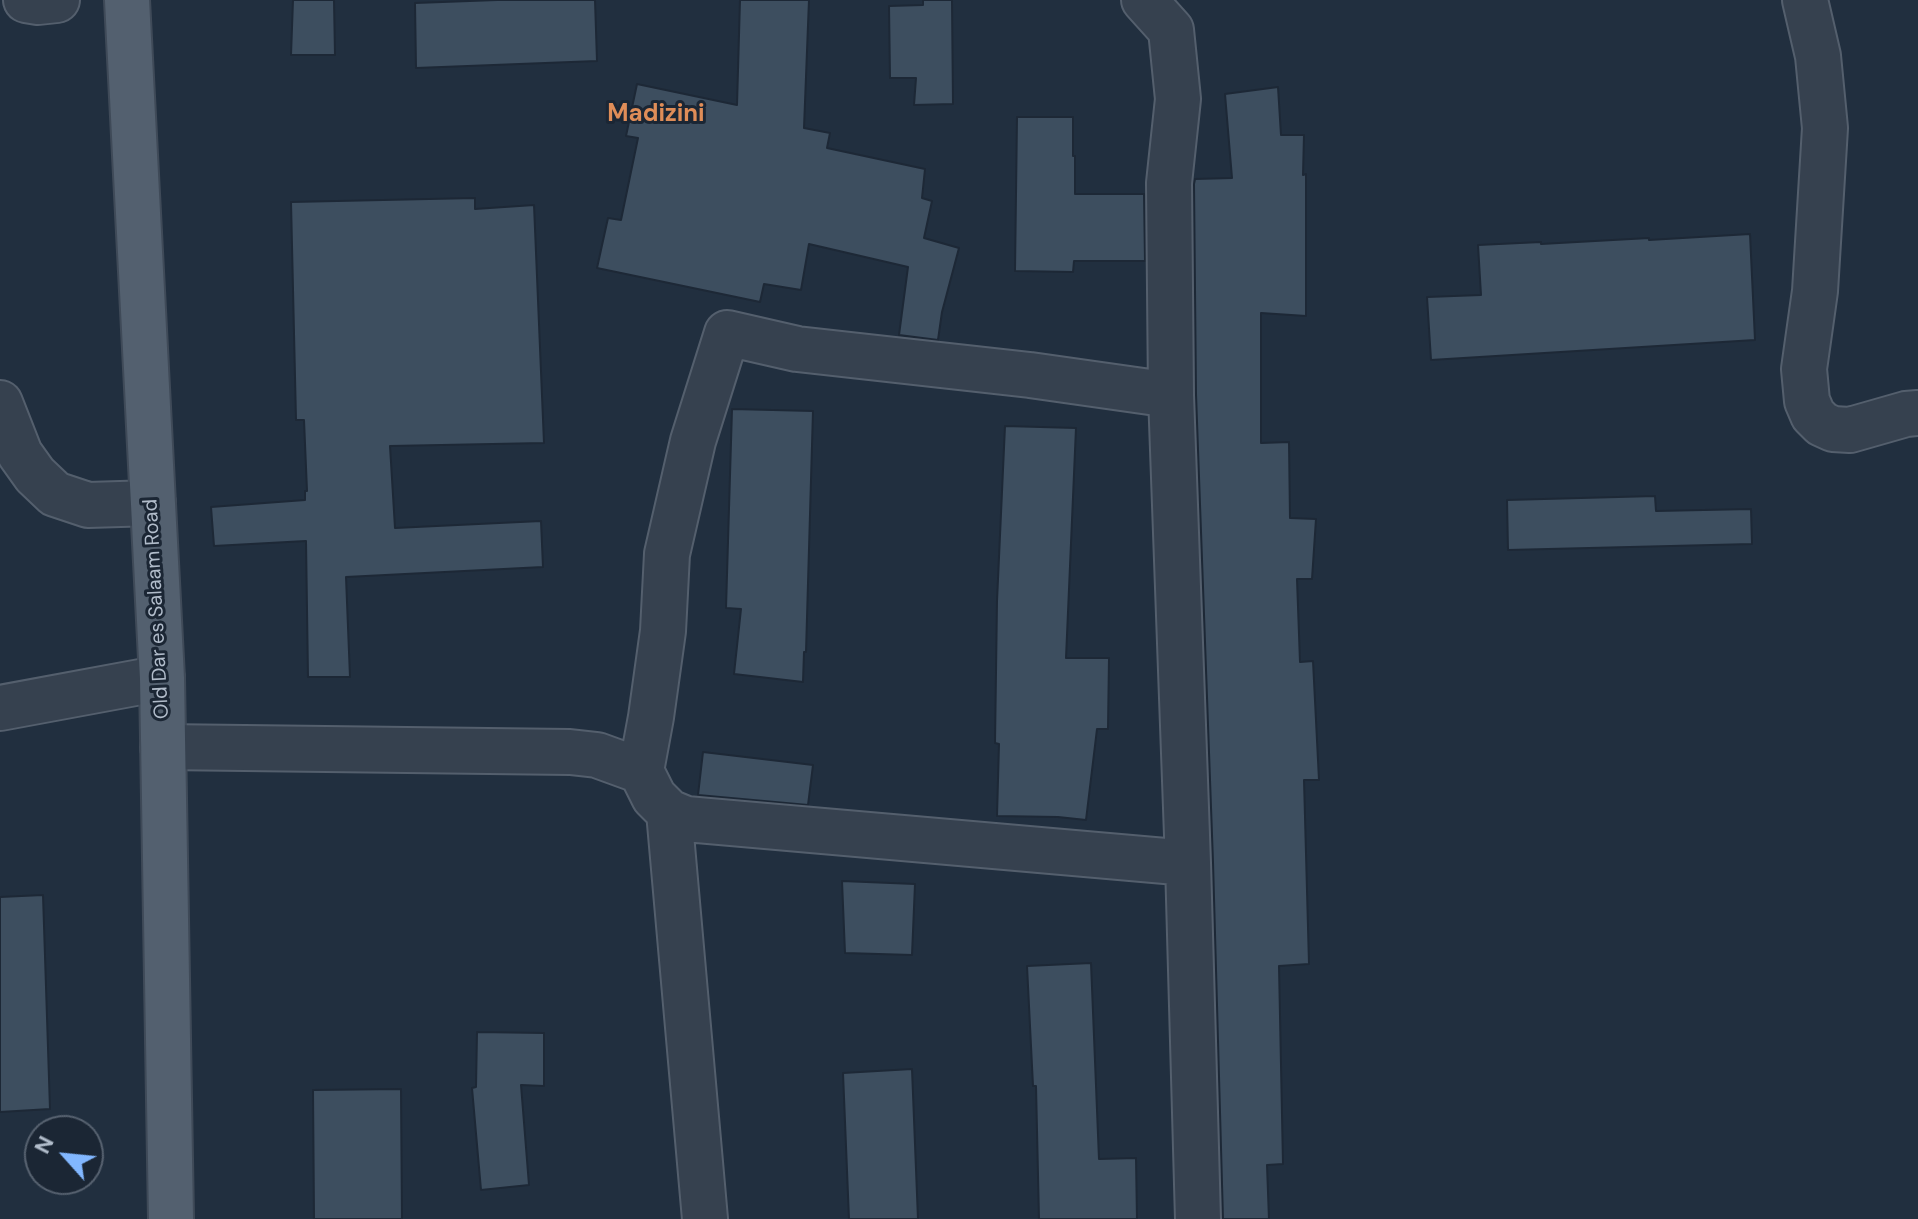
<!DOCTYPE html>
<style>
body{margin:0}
#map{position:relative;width:1918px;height:1219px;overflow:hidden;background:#212f3f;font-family:"DM Sans",sans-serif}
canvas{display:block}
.north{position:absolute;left:24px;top:1115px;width:80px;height:80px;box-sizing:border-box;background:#1b2634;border:2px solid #576270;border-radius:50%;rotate:297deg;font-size:22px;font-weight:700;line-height:32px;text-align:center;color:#b1bcca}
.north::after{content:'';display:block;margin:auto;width:28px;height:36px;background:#82b7ff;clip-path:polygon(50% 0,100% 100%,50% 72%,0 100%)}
</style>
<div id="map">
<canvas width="1918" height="1219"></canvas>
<div class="north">N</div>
</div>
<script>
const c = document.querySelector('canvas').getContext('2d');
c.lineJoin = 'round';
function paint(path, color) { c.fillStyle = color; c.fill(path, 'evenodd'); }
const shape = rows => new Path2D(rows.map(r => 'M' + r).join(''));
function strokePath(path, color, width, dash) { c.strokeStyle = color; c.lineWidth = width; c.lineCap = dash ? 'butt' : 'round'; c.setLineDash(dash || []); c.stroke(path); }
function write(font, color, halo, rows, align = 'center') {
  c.font = font + ' "DM Sans",sans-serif'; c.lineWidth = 6; c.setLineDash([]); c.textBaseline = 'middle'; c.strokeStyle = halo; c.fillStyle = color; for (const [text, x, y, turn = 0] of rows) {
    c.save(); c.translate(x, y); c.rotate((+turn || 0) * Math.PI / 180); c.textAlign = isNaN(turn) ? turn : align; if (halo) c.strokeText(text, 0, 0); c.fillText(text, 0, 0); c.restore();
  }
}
const building = shape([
 [293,0,334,0,335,55,291,55,293,0],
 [497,0,595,0,597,61,416,68,415,3,497,0],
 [740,0,809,0,804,128,830,133,827,148,925,169,922,198,932,201,924,238,959,248,942,312,938,340,899,335,908,267,809,244,801,290,764,284,760,302,597,268,608,218,621,220,638,138,626,136,637,84,737,105,740,0],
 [923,0,952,0,953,104,914,105,916,78,890,78,889,6,923,5,923,0],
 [1278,87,1281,135,1304,135,1303,175,1306,174,1306,316,1261,313,1261,443,1289,442,1290,518,1316,519,1312,579,1297,579,1300,662,1313,661,1319,780,1304,780,1309,964,1279,966,1283,1164,1267,1165,1269,1219,1223,1219,1213,862,1196,394,1194,184,1195,179,1232,178,1225,94,1278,87],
 [1017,117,1073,117,1073,156,1075,156,1075,194,1144,194,1145,261,1074,261,1073,272,1015,271,1017,117],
 [475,198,475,209,534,205,544,443,390,446,395,528,541,521,543,567,346,577,350,677,308,677,306,541,214,546,211,507,305,500,305,491,307,491,304,420,296,420,291,202,475,198],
 [1750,234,1755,340,1431,360,1427,297,1481,295,1478,245,1541,242,1541,244,1649,238,1649,240,1750,234],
 [732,409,813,411,806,652,804,652,803,682,734,674,741,609,726,608,732,409],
 [1005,426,1076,428,1066,658,1109,658,1108,729,1097,729,1086,820,1058,817,997,816,999,744,995,743,997,601,1005,426],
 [1655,496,1656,511,1751,509,1752,544,1508,550,1507,500,1655,496],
 [703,752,813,765,808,805,698,795,703,752],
 [842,881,915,884,912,955,845,953,842,881],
 [43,895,50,1109,0,1112,0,897,43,895],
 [1091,963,1099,1159,1136,1158,1137,1219,1039,1219,1036,1086,1033,1086,1027,966,1091,963],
 [477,1032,544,1033,544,1086,521,1085,529,1185,481,1190,472,1088,476,1087,477,1032],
 [912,1069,918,1219,849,1219,843,1073,912,1069],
 [401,1089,402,1219,314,1219,313,1090,401,1089]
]);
const minor = shape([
 [26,0,38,2,57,0],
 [1805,0,1818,56,1825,128,1815,291,1804,369,1807,401,1813,415,1822,424,1833,429,1850,430,1906,414,1918,413],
 [0,403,20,454,35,475,55,494,88,505,153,503],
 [0,708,162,678],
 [163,747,570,752,597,755,641,771,654,797,669,812,686,819,1188,863,1171,395,1169,183,1178,99,1171,30,1144,0],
 [641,771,651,717,663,631,667,554,693,441,727,333,797,349,1030,375,1171,395],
 [669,812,705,1219],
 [1188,863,1198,1219]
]);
const major = shape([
 [127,0,162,678,171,1219]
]);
const streetNames = [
 ["Old Dar es Salaam Road",157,609,-93]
];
const quarterNames = [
 ["Madizini",656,115]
];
paint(building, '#3d4e5f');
strokePath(building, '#1d2836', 2);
strokePath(minor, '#545f6d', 48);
strokePath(major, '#3f4a58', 48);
strokePath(minor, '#36414f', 44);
strokePath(major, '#53606f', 44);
write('20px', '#b1bcca', '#1b2634', streetNames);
write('bold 24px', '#df8d58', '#1b2634', quarterNames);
</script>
